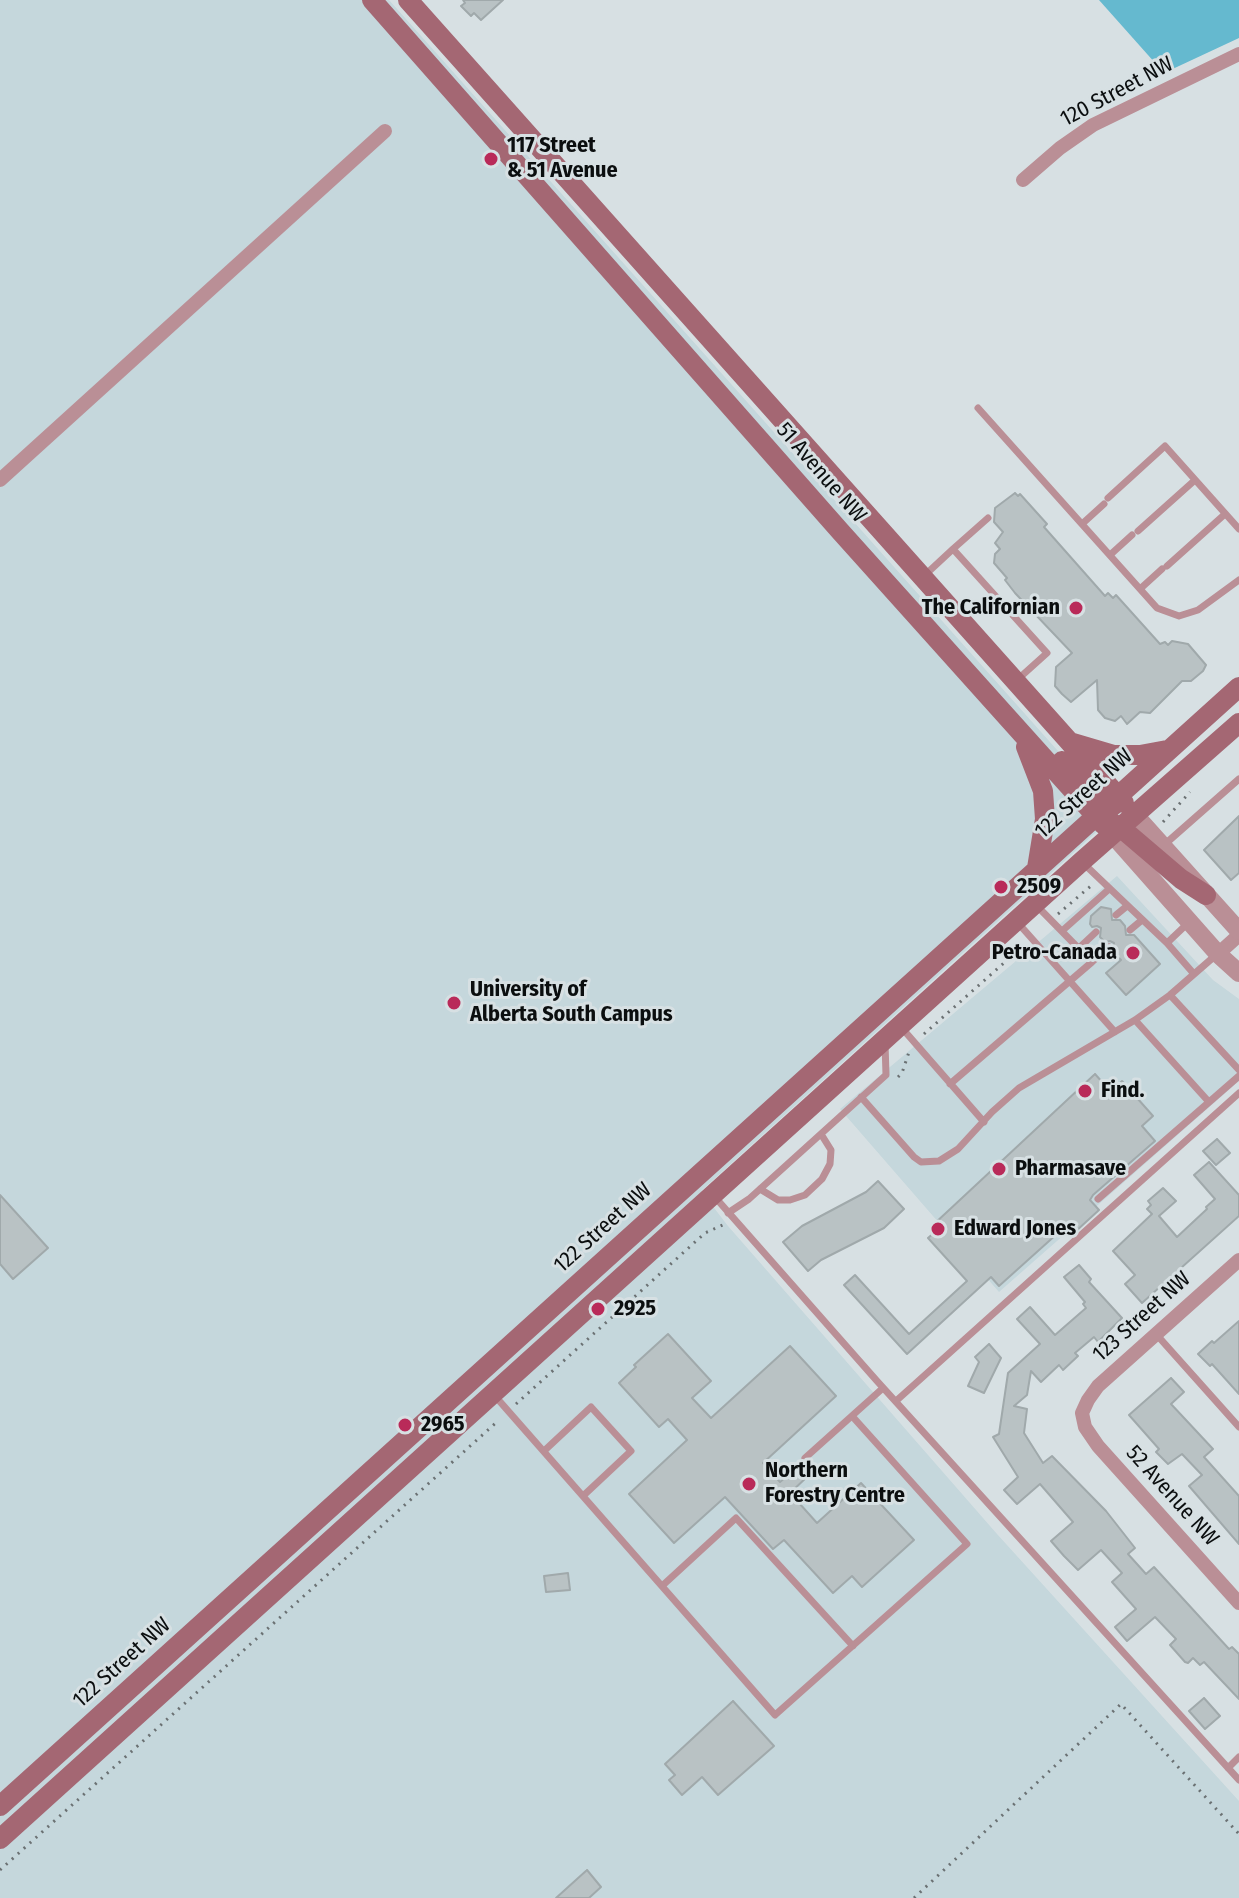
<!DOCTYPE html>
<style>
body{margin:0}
canvas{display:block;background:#d7e0e3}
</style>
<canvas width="1239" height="1898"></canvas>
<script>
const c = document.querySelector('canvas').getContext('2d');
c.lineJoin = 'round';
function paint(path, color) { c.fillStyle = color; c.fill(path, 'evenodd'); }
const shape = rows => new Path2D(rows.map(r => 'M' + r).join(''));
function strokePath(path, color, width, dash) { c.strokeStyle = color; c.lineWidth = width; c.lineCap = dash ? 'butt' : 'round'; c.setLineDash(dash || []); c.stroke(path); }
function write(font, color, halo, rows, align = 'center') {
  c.font = font + ' "Fira Sans Condensed",sans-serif'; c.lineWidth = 6; c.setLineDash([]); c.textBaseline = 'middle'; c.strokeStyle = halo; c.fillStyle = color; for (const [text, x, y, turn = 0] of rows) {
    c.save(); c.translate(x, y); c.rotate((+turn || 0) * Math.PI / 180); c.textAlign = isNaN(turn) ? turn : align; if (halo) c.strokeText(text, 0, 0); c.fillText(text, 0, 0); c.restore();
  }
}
const built = shape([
 [0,0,389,0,1115,815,701,1191,728,1226,997,1534,1239,1801,1239,1898,0,1898],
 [1117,876,1213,980,1239,999,1239,1081,999,1292,840,1109]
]);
const green = shape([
 [1099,0,1239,0,1239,38,1164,73]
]);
const building = shape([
 [463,0,503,0,481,20,474,13,471,16,461,6,465,3,463,0],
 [1015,493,1018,496,1020,494,1047,524,1044,527,1105,596,1108,593,1113,598,1116,595,1160,644,1165,642,1168,645,1172,641,1188,644,1206,665,1203,671,1191,681,1182,681,1150,713,1140,712,1127,724,1121,716,1115,721,1105,718,1098,710,1097,680,1071,702,1062,694,1055,686,1056,667,1072,653,1015,593,1005,580,1007,578,994,563,995,554,1000,549,995,543,1003,532,994,522,995,508,1015,493],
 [1239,816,1239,873,1231,880,1204,850,1239,816],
 [1101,907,1111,909,1112,920,1120,920,1125,926,1126,935,1134,935,1160,964,1126,995,1106,973,1121,960,1113,952,1114,943,1110,941,1105,942,1100,937,1101,928,1097,926,1092,927,1090,924,1091,916,1101,907],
 [1095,1074,1111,1092,1122,1081,1153,1116,1142,1126,1155,1141,1093,1195,1090,1200,1099,1210,1075,1232,1068,1224,999,1286,991,1277,907,1354,844,1285,855,1275,909,1334,967,1281,928,1238,937,1230,933,1225,1095,1074],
 [1217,1139,1230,1153,1216,1165,1203,1151,1217,1139],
 [1209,1162,1239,1195,1239,1216,1142,1303,1125,1284,1135,1275,1113,1251,1152,1214,1147,1209,1151,1205,1148,1201,1163,1188,1176,1201,1159,1216,1177,1237,1207,1209,1206,1207,1215,1199,1194,1175,1209,1162],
 [878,1181,904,1209,884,1228,821,1260,808,1271,783,1242,802,1226,866,1192,878,1181],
 [0,1195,48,1248,13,1279,0,1264,0,1195],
 [1079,1265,1091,1279,1089,1282,1122,1318,1098,1342,1094,1337,1075,1353,1078,1356,1063,1370,1059,1365,1041,1382,1031,1371,1027,1395,1014,1406,1027,1409,1024,1433,1043,1463,1052,1456,1106,1511,1135,1548,1128,1554,1146,1574,1154,1567,1229,1649,1232,1647,1239,1654,1239,1699,1204,1662,1200,1665,1193,1658,1188,1663,1185,1662,1170,1645,1176,1639,1155,1617,1127,1641,1115,1627,1136,1609,1112,1582,1122,1573,1101,1550,1078,1570,1064,1556,1051,1541,1073,1522,1040,1484,1017,1504,1004,1490,1018,1477,993,1437,999,1434,1008,1373,1040,1344,1017,1319,1030,1307,1055,1335,1086,1308,1083,1304,1085,1302,1064,1277,1079,1265],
 [1239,1321,1239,1394,1212,1364,1210,1366,1198,1354,1212,1341,1214,1343,1239,1321],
 [668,1334,711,1381,692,1398,711,1418,790,1346,836,1396,763,1463,780,1482,799,1466,808,1476,790,1493,817,1523,861,1483,914,1540,862,1587,852,1576,833,1593,784,1540,773,1549,725,1497,674,1543,629,1494,687,1440,668,1419,659,1427,619,1383,636,1367,634,1365,668,1334],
 [989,1344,1001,1358,984,1393,968,1386,979,1362,975,1357,989,1344],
 [1171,1378,1184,1392,1171,1404,1213,1449,1204,1457,1239,1496,1239,1544,1189,1486,1202,1475,1182,1454,1168,1464,1156,1452,1159,1449,1129,1415,1171,1378],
 [568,1573,570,1590,546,1592,544,1576,568,1573],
 [1204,1698,1220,1716,1205,1729,1189,1711,1204,1698],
 [733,1701,774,1746,718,1795,702,1777,682,1795,669,1780,675,1775,665,1764,733,1701],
 [587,1870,601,1887,589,1898,556,1898,587,1870]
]);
const path = shape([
 [1163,822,1190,792],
 [1058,914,1092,885],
 [924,1034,1023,946],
 [898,1077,902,1073,909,1052],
 [516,1404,705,1233,725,1224],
 [0,1870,499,1420],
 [914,1898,1121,1704,1239,1834]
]);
const service = shape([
 [978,408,1157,608,1179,616,1198,610,1239,580],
 [1108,498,1165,446,1239,529],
 [1082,524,1104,504],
 [1138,531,1195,480],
 [953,549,988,518],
 [1110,555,1132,535],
 [1167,566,1225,514],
 [925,575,953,549,1047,653,1017,680],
 [1140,589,1162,569],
 [1164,845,1239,779],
 [1082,862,1167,943],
 [1036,905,1092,962,1109,947],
 [1116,915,1127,906],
 [1018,923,1115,1032],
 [1187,924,1167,943,1194,974],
 [1130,930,1142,920],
 [1062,931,1108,890],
 [1079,948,1096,932],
 [1170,995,1239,1070],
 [1135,1020,1209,1102],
 [901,1027,984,1122],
 [950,1084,1092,962],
 [861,1097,914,1157,921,1162,939,1161,958,1149,992,1112,1019,1088,1135,1020,1170,995,1216,955],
 [760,1189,778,1200,790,1200,805,1195,822,1179,830,1164,831,1150,821,1134],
 [714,1196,877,1381,1239,1780],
 [1098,1199,1239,1076],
 [728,1213,749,1199,886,1075,885,1043],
 [1156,1334,1239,1427],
 [495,1396,775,1715,967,1544,852,1416],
 [896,1401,1239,1093],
 [544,1451,591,1407,631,1451,583,1496],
 [805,1458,883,1388],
 [662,1586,736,1518,853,1646],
 [1228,1768,1239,1757]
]);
const minor = shape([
 [1023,180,1060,148,1093,125,1239,54],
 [0,480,385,131],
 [1218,954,1239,935],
 [1239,1260,1098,1386,1088,1400,1082,1413,1085,1427,1098,1446,1239,1603]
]);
const tertiary = shape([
 [1135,815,1239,931],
 [1112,834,1218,954,1239,973]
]);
const secondary = shape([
 [372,0,840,531,1104,825],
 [408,0,1124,803],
 [1070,742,1114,755,1140,755,1167,750],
 [1026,747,1043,791,1045,819,1037,868],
 [1062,761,1113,806],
 [1108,821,1120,827,1181,879,1206,895],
 [0,1806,1239,687],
 [0,1839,1081,862,1239,723]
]);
const markers = [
 [491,159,8,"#b92a59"],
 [1076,608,8,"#b92a59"],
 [1001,887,8,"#b92a59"],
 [1133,953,8,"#b92a59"],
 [454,1003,8,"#b92a59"],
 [1085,1091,8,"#b92a59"],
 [999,1169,8,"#b92a59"],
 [938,1229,8,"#b92a59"],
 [598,1309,8,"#b92a59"],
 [405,1425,8,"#b92a59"],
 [749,1484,8,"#b92a59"]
];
const streetNames = [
 ["120 Street NW",1117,92,-28],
 ["51 Avenue NW",821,473,49],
 ["122 Street NW",1084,794,-42],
 ["122 Street NW",603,1228,-42],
 ["123 Street NW",1142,1317,-42],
 ["52 Avenue NW",1172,1496,48],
 ["122 Street NW",122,1663,-42]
];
const poiNames = [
 ["117 Street",507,146],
 ["& 51 Avenue",507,171],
 ["The Californian",1060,608,"right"],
 ["2509",1017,887],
 ["Petro-Canada",1117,953,"right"],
 ["University of",470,990],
 ["Alberta South Campus",470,1015],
 ["Find.",1101,1091],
 ["Pharmasave",1015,1169],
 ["Edward Jones",954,1229],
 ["2925",614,1309],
 ["2965",421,1425],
 ["Northern",765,1471],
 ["Forestry Centre",765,1496]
];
paint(built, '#c5d7dc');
paint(green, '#65b9cf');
paint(building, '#b9c2c4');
strokePath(building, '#a0a9ab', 2);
strokePath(path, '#6b7173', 3, [2, 6]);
strokePath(service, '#ba8f96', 7);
strokePath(minor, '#ba8f96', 14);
strokePath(tertiary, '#ba8f96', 18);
strokePath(secondary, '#a46773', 20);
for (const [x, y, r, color] of markers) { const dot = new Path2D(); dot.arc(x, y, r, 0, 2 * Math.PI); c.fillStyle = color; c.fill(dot); strokePath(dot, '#d7e0e3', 3); }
write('22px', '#0b0e0f', '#d7e0e3', streetNames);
write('bold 22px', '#0b0e0f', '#d7e0e3', poiNames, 'left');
</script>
